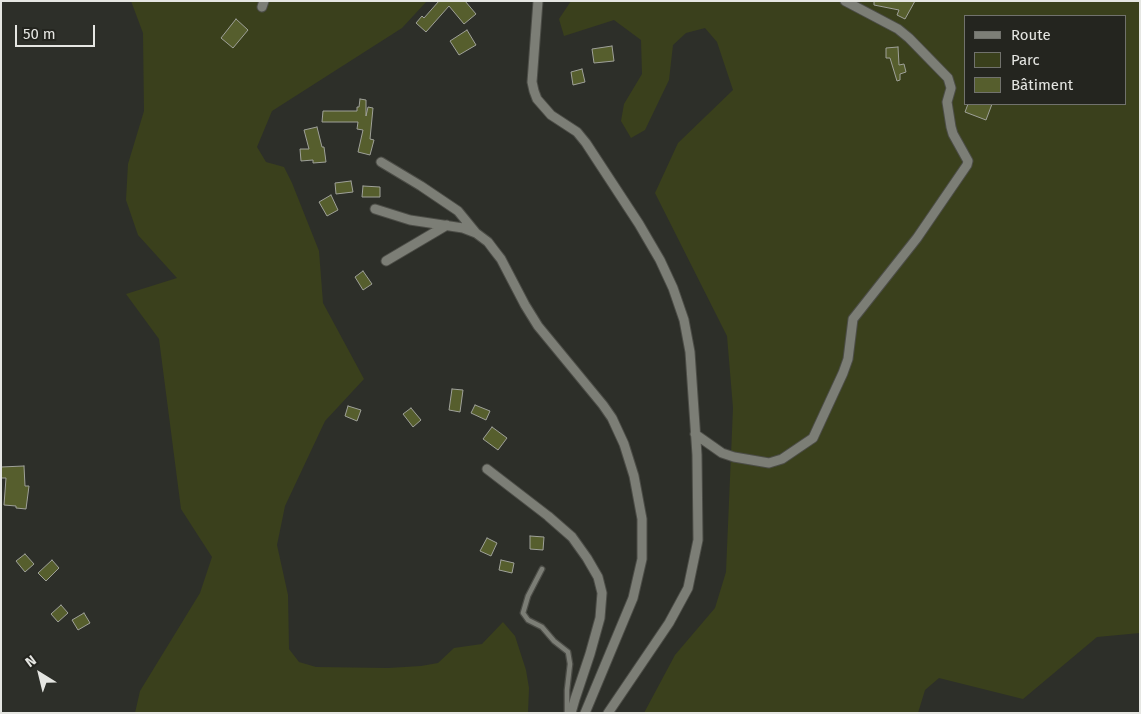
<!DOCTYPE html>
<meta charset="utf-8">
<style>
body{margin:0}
#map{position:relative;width:1141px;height:714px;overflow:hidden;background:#2d2f29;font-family:"Fira Sans",sans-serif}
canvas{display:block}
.frame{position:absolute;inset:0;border:2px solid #e5e6e2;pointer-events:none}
.legend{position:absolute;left:964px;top:15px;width:162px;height:90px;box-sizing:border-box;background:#24251f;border:1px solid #71726d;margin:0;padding:6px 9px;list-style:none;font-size:15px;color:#e5e6e2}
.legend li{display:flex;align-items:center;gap:10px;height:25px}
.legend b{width:25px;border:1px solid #71726d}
.north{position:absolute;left:15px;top:649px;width:50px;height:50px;-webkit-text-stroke:4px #24251f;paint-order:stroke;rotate:324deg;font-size:14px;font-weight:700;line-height:20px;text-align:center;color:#e5e6e2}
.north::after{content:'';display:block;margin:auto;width:18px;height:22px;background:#e5e6e2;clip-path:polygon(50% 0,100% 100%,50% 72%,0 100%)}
.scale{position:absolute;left:15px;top:25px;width:80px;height:22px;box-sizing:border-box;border:2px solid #e5e6e2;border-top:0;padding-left:6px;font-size:15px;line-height:18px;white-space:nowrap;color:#e5e6e2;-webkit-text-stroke:4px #24251f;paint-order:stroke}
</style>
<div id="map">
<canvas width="1141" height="714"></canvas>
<div class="frame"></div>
<ul class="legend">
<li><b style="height:6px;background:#7c7e76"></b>Route</li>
<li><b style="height:14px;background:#3a401c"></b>Parc</li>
<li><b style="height:14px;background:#565e2d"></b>Bâtiment</li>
</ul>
<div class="north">N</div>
<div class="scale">50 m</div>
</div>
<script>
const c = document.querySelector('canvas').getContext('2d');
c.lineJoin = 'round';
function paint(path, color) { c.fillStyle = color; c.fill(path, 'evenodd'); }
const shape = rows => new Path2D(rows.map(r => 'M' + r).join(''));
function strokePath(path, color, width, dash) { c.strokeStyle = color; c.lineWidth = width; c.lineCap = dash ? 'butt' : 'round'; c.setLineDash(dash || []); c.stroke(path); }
const green = shape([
 [131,1,427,1,402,28,272,111,257,147,266,162,284,167,292,183,319,251,323,303,364,379,325,421,285,506,277,545,288,595,289,649,299,662,316,667,388,668,421,666,438,663,454,648,482,644,503,622,515,636,526,670,529,688,528,713,135,713,140,691,200,593,212,557,181,509,159,339,126,294,177,278,138,235,126,200,128,164,144,111,143,33],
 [571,1,1140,1,1140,633,1097,637,1023,699,939,678,925,690,918,713,644,713,675,655,715,608,726,572,733,408,727,336,655,193,678,143,733,90,717,42,705,28,686,33,673,45,669,80,645,130,631,138,621,121,624,104,642,74,641,40,614,20,564,36,559,19],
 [965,16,1125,16,1125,104,965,104]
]);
const building = shape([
 [439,1,465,1,476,14,464,24,449,6,426,32,416,23,422,16,424,18,439,1],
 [874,1,915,1,905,19,897,15,899,10,874,5,874,1],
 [236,19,248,30,233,48,221,38,236,19],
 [467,30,476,45,459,55,450,41,467,30],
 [612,46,614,61,594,63,592,49,612,46],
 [898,47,899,65,904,64,906,72,900,74,900,80,897,81,890,58,886,58,886,48,898,47],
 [582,69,585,82,573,85,571,72,582,69],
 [360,99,366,100,366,116,368,107,373,108,370,139,374,140,370,155,358,152,363,130,357,129,358,122,322,122,323,111,357,111,357,107,359,107,360,99],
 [968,104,992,104,986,120,965,112,968,104],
 [317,127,322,147,324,147,326,162,313,163,313,160,301,161,300,149,309,149,304,130,317,127],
 [351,181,353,192,336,194,335,183,351,181],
 [363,186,380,187,380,197,362,197,363,186],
 [331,195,338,210,327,216,319,202,331,195],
 [363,271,372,284,363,290,355,277,363,271],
 [452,389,463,390,460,412,449,410,452,389],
 [475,405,490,411,486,420,471,413,475,405],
 [348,406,361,410,357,421,345,416,348,406],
 [411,408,421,420,413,427,403,414,411,408],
 [492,427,507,438,498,450,483,439,492,427],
 [24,466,25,486,29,486,26,509,16,508,16,506,4,505,6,478,1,478,1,467,24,466],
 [530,536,544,537,543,550,530,549,530,536],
 [487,538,497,543,491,556,480,551,487,538],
 [25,554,34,564,25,572,16,561,25,554],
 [52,560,59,568,46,581,38,573,52,560],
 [501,560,514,563,512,573,499,570,501,560],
 [61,605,68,613,58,622,51,614,61,605],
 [84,613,90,623,78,630,72,620,84,613]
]);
const service = shape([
 [542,569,528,596,523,613,528,620,542,627,554,641,568,652,570,664,567,690,567,713]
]);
const minor = shape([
 [538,1,532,82,534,91,537,99,551,115,577,132,586,143,639,224,660,260,673,288,684,320,690,352,697,455,698,540,688,588,669,623,608,713],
 [262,7,264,1],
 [381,162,421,186,458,211,476,233,488,242,494,250,501,259,525,305,538,326,603,405,612,418,624,444,634,476,642,519,642,559,633,598,585,713],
 [375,209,410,220,463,228,476,233],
 [386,261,447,225],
 [695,434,722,453,734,457,769,463,782,459,813,438,843,373,848,359,853,319,917,238,967,165,968,161,953,134,951,127,947,102,951,88,948,78,909,38,898,29,845,1],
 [487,469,548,516,572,537,587,558,598,577,602,593,600,618,590,654,575,699,571,713]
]);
paint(green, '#3a401c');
paint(building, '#565e2d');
strokePath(building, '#9fa199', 1);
strokePath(service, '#4c4d47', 7);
strokePath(minor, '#4c4d47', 11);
strokePath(service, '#7c7e76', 4.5);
strokePath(minor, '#7c7e76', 9);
</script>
